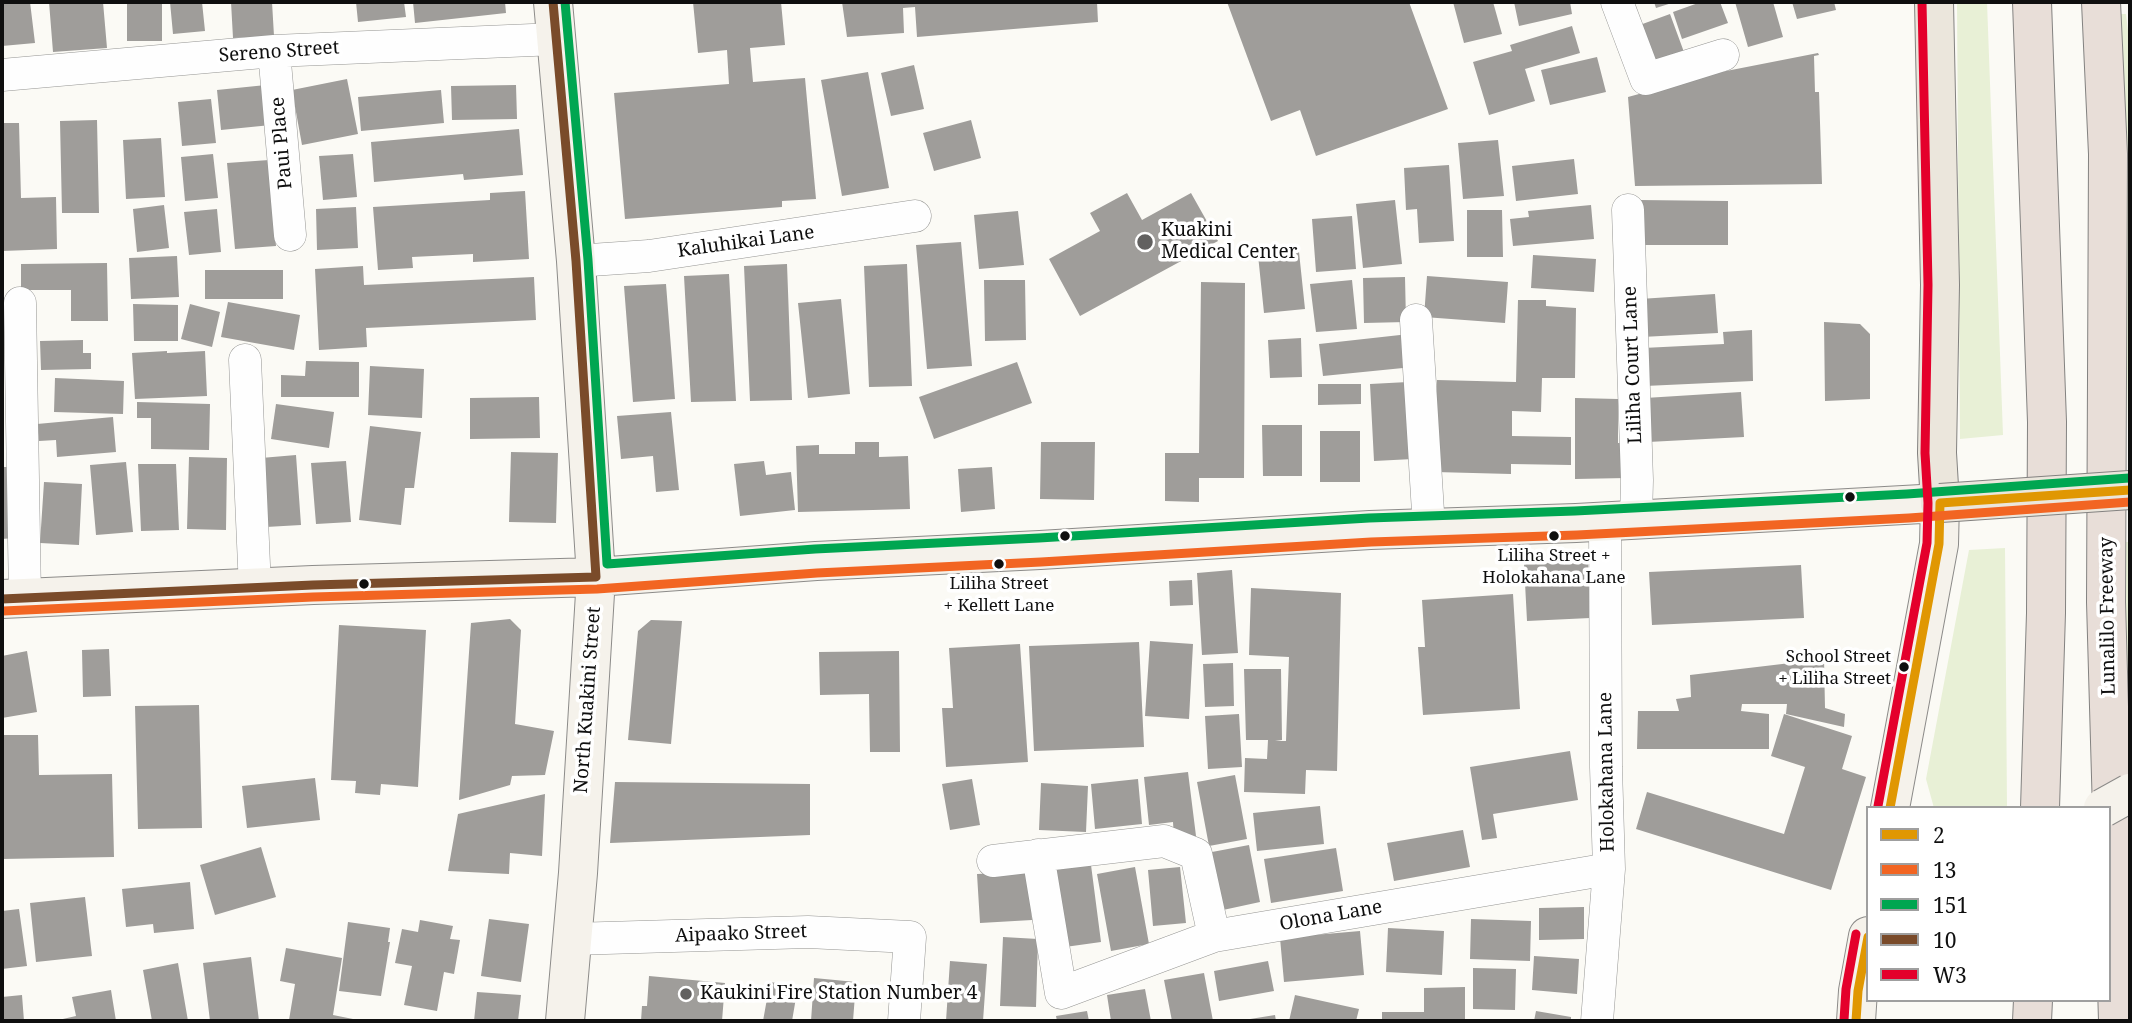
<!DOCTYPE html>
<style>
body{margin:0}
#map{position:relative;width:2132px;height:1023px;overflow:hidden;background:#fbfaf5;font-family:"Noto Serif",serif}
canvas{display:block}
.frame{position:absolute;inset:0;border:4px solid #0f0f0f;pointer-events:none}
.legend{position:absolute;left:1866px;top:806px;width:245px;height:196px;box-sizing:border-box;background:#fff;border:2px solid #9f9f9f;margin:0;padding:9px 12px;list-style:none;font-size:21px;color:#0f0f0f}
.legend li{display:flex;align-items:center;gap:14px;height:35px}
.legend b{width:35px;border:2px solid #9f9f9f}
</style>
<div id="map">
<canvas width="2132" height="1023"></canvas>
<div class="frame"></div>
<ul class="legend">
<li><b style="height:9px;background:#e09702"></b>2</li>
<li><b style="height:9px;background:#f26522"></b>13</li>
<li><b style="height:9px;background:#00a651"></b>151</li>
<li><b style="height:9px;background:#7a4b2a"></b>10</li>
<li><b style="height:9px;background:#e4002b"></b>W3</li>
</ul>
</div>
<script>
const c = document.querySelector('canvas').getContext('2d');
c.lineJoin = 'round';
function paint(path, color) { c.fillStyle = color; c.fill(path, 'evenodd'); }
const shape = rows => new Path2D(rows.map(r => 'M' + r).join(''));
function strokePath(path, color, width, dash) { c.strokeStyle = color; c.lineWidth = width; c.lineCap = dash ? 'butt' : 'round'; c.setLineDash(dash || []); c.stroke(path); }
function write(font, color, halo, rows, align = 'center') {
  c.font = font + ' "Noto Serif",serif'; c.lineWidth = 7; c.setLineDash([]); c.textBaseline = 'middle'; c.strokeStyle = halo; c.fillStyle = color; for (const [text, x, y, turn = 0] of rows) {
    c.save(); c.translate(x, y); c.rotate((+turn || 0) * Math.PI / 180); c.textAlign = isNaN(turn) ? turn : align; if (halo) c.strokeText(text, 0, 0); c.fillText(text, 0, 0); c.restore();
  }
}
const green = shape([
 [1957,2,1987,2,2003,435,1960,439],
 [2121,14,2126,14,2130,48,2130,430,2128,430],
 [2115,542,2130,542,2130,760,2117,772],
 [2005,548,2007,808,1934,808,1926,779,1969,550]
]);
const building = shape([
 [2,2,30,2,35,43,2,46],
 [49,2,103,2,107,48,53,52],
 [127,2,162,2,162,41,127,41],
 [170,2,202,2,205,31,173,34],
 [231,2,272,2,274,36,233,38],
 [356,2,404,2,406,17,358,22],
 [413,2,505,2,506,13,415,23],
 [693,2,781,2,785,45,750,48,753,82,805,78,816,199,782,201,782,207,625,219,614,93,729,84,727,50,698,53],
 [842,2,1097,2,1098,22,917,37,915,7,903,8,904,33,847,37],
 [1227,2,1409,2,1448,109,1316,156,1300,110,1271,121],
 [1453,2,1493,2,1502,34,1464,43],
 [1514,2,1570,2,1572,14,1519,26],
 [1654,2,1675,2,1656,8],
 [1701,2,1720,2,1728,23,1682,39,1673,12],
 [1735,2,1773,2,1783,37,1748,47],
 [1792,2,1834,2,1836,10,1797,19],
 [1670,14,1688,63,1655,75,1637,26],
 [1572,26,1580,53,1525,69,1535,101,1489,115,1473,62,1512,51,1510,45],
 [1818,53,1819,55,1814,56,1815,92,1819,92,1822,184,1635,186,1628,97,1716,73],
 [1597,57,1606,92,1550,105,1541,70],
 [914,65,924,109,891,116,881,73],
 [868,72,889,188,842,196,821,80],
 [347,79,358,134,302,145,292,90],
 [266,85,271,125,221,130,217,90],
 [516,85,517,119,452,120,451,86],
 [441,90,444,123,361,131,358,97],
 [211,99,216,143,182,146,178,102],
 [97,120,99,213,62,213,60,121],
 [971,120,981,158,934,171,923,133],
 [2,123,19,123,21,198,56,197,57,249,2,251],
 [519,129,523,175,464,180,463,174,374,182,371,142],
 [161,138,165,197,126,199,123,140],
 [1498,140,1504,196,1463,199,1458,143],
 [213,154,218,198,185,201,181,157],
 [353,154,357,197,323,200,319,156],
 [1574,159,1578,194,1516,201,1512,166],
 [269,160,276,246,235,249,227,163],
 [1449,165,1454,241,1419,243,1417,209,1406,210,1404,168],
 [525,191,529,259,473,262,473,254,412,257,413,268,378,270,373,207,490,200,490,193],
 [1127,193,1142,220,1191,193,1218,241,1080,316,1049,259,1100,231,1090,213],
 [1395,200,1402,264,1363,268,1356,204],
 [1639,200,1728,201,1728,245,1639,245],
 [164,205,169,248,137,252,133,209],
 [1591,205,1594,239,1513,246,1510,219,1529,217,1528,211],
 [356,207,358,248,317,250,316,209],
 [217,209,221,252,189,255,184,212],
 [1467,210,1502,210,1503,257,1467,257],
 [1018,211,1024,265,979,269,974,215],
 [1352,216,1356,269,1316,272,1312,219],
 [961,242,972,366,927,369,916,245],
 [1299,252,1305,309,1264,313,1258,255],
 [1533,255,1596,259,1594,292,1531,288],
 [177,256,179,297,131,299,129,258],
 [107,263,108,321,71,321,71,290,21,290,21,264],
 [787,264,792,400,750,401,744,266],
 [907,264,912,386,869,387,864,266],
 [363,266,364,285,534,277,536,320,366,328,367,347,319,350,315,269],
 [205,270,283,270,283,299,205,299],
 [729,274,736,401,691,402,684,276],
 [1427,276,1508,282,1505,323,1424,317],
 [1405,277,1406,322,1364,323,1363,278],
 [984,280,1025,280,1026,340,985,341],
 [1352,280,1357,329,1316,332,1310,284],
 [1201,282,1245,283,1244,478,1199,478,1199,502,1165,501,1165,453,1199,453],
 [666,284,675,399,633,402,624,286],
 [1715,294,1718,333,1642,337,1640,299],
 [841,299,850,394,808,398,798,303],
 [1518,300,1546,300,1546,306,1576,308,1575,378,1542,378,1541,412,1512,411,1512,436,1571,437,1571,465,1511,464,1511,474,1435,472,1437,380,1516,382],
 [228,302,300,315,294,350,221,337],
 [133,304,178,305,178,341,134,341],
 [190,304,220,312,212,347,181,339],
 [1824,322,1860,324,1870,334,1870,399,1825,401],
 [1752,330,1753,381,1645,386,1643,348,1724,344,1723,332],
 [1409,334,1413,367,1323,376,1319,344],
 [1301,338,1302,377,1270,378,1268,340],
 [83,340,83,353,91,353,91,369,41,370,40,341],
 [167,351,167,353,205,351,207,396,135,399,132,353],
 [306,361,359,362,359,397,281,397,281,375,305,376],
 [1017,362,1032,403,934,439,919,397],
 [370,366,424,369,422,418,368,415],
 [55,378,124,381,123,414,54,412],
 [1408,382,1413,459,1374,461,1370,384],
 [1318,384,1361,384,1361,404,1318,405],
 [1741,392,1744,437,1648,442,1645,398],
 [539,397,540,438,470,439,470,398],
 [1575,398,1618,399,1618,443,1628,443,1626,478,1575,479],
 [137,402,210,404,209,450,151,449,151,418,137,418],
 [276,404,334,412,329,448,271,439],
 [671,412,679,490,656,492,653,456,621,459,617,416],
 [113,417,116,452,57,457,56,440,39,441,37,424],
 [1262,425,1302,425,1302,476,1263,476],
 [370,426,421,432,414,488,405,488,401,525,359,520],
 [1320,431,1360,431,1360,482,1320,482],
 [855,442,879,442,879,457,908,456,910,509,798,512,796,446,819,445,819,454,855,454],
 [1041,442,1095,442,1094,500,1040,499],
 [511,452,558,453,556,523,509,522],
 [296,455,301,525,266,527,261,458],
 [189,457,227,458,226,530,187,529],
 [346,461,351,522,316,524,311,463],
 [764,461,766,475,791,472,795,510,740,516,734,464],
 [126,462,133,532,96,535,90,465],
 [138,464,176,464,179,530,141,531],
 [2,467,10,467,14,538,2,539],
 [992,467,995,509,961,512,958,469],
 [44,482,82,484,79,545,40,543],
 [1588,561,1590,618,1527,621,1524,564],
 [1801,565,1804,618,1652,625,1649,572],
 [1232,570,1238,653,1202,655,1197,573],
 [1192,580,1193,605,1170,606,1169,581],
 [1251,588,1341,593,1337,771,1306,770,1305,794,1244,792,1245,758,1267,759,1268,740,1246,740,1244,669,1281,669,1282,740,1275,741,1286,741,1289,657,1249,655],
 [1513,594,1520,709,1423,715,1418,647,1425,647,1422,600],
 [510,619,521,630,515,724,554,731,545,775,512,776,510,785,459,800,471,623],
 [651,620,682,621,671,744,628,740,638,631],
 [339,625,426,630,418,787,381,784,380,795,355,793,356,781,331,780],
 [1150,641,1193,644,1189,719,1145,716],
 [1139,642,1144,747,1034,751,1029,646],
 [1020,644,1028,762,946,767,942,708,953,708,949,648],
 [109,649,111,696,83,697,82,650],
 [27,651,37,712,2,718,2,656],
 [899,651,900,752,870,752,869,694,820,695,819,652],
 [1824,659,1825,708,1845,714,1844,727,1786,714,1787,704,1742,704,1741,711,1769,714,1769,749,1637,749,1638,711,1679,711,1676,699,1691,697,1690,675],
 [1233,663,1234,706,1205,707,1203,664],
 [199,705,202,828,138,829,135,706],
 [1239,714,1242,767,1208,769,1205,716],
 [1784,714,1852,736,1842,769,1866,777,1831,890,1636,829,1647,792,1784,834,1805,767,1771,756],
 [2,735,38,735,39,775,112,774,114,857,2,859],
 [1570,751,1578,800,1493,814,1497,838,1482,840,1470,767],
 [1188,772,1196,836,1174,839,1173,822,1149,825,1144,777],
 [1235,775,1247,839,1209,846,1197,782],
 [315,778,320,820,247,828,242,786],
 [972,779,980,825,950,830,942,784],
 [1138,779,1142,824,1095,829,1091,784],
 [615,782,810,784,810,835,610,843],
 [1041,783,1088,786,1086,832,1039,830],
 [545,794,542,856,510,853,509,874,448,871,458,814],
 [1320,806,1324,844,1257,851,1253,813],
 [1463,830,1470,867,1394,881,1387,843],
 [1249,845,1260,902,1223,910,1212,852],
 [261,847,276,897,215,915,200,865],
 [1336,848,1343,891,1271,903,1264,859],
 [1091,865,1101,942,1065,947,1054,870],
 [1135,867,1149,944,1111,951,1097,874],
 [1180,867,1186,923,1153,926,1148,870],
 [1029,872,1032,920,980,923,977,874],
 [190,882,194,929,154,933,153,924,126,927,122,889],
 [85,897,92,956,36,962,30,903],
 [1584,907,1584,939,1539,940,1539,908],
 [19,909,27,966,2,969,2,911],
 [489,919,529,924,521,982,481,976],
 [1471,919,1531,921,1530,961,1470,959],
 [420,920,453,926,450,939,460,940,454,974,444,972,437,1011,404,1005,412,966,395,963,402,929,418,932],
 [348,922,390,928,388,942,390,942,381,996,339,991],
 [1388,928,1444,931,1442,975,1386,972],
 [1360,931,1364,975,1284,982,1280,938],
 [1003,937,1038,939,1036,1007,1000,1006],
 [286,948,342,958,333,1015,363,1021,289,1020,295,984,280,981],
 [1534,956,1579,959,1577,994,1532,990],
 [251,957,259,1021,210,1021,203,963],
 [950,961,987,964,983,1021,946,1021],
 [1268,961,1274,991,1219,1001,1214,971],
 [178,963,188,1021,152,1021,143,970],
 [1473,968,1516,969,1515,1010,1473,1009],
 [1204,973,1213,1021,1172,1021,1164,980],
 [649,976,725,983,722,1021,641,1021,642,1006,647,1006],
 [814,978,856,982,853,1021,811,1021],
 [770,982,798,986,792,1021,763,1021],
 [1465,987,1465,1021,1382,1021,1382,1012,1424,1012,1424,988],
 [1145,989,1151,1021,1111,1021,1107,995],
 [111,990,116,1021,54,1021,76,1016,72,997],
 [477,992,521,995,518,1021,474,1021],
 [22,995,24,1021,2,1021,2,997],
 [1295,995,1359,1009,1356,1021,1289,1021],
 [1087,1011,1089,1021,1057,1021,1056,1016],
 [1536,1011,1571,1017,1571,1021,1534,1021],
 [1275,1015,1276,1021,1245,1021,1244,1020]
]);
const street = shape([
 [1617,2,1646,79,1723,55],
 [274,51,290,235],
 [2,75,274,51,556,39],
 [1628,210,1637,480,1636,519],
 [576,261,649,256,915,216],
 [20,303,25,598],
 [1416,320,1429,528],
 [245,360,255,588],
 [1038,855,1061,993,1214,936,1609,869],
 [993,861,1164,841,1196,854,1214,936],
 [572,939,808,932,910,937,904,1021],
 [1597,1021,1609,869,1606,767,1605,522]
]);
const secondary = shape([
 [553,2,576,261,596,577,578,873,565,1021],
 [2,599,313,585,596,577,816,561,1040,550,1370,530,1576,523,1940,503,1939,544,1890,808],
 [1856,1021,1858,991,1868,936]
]);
const primary = shape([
 [1934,2,1940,285,1937,453,1940,503]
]);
const highway = shape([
 [2032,2,2047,422,2046,613,2040,808],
 [2101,2,2108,154,2106,602,2118,1021],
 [2032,1021,2033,1000]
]);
const secondaryBridge = shape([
 [2103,808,2130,793]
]);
const primaryBridge = shape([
 [1940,503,2130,490]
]);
const bus1 = shape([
 [1940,503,2130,490],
 [1890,808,1939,544,1940,503],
 [1856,1021,1858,991,1868,937]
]);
const bus2 = shape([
 [3,611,313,597,597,589,817,573,1041,562,1371,542,1577,535,1909,518,2130,502]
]);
const bus3 = shape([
 [565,2,588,260,607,564,815,549,1039,538,1369,518,1575,511,1907,494,2129,478]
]);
const bus4 = shape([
 [2,599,313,585,596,577,576,261,553,2]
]);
const bus5 = shape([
 [1878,806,1927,543,1928,503,1925,453,1928,285,1922,2],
 [1844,1020,1846,989,1856,934]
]);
const markers = [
 [1145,242,9,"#626160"],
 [1850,497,6,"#0f0f0f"],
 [1065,536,6,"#0f0f0f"],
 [1554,536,6,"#0f0f0f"],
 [999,564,6,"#0f0f0f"],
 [364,584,6,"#0f0f0f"],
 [1904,667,6,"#0f0f0f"],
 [686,994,7,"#626160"]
];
const busNames = [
 ["Liliha Street +",1554,556],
 ["Holokahana Lane",1554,578],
 ["Liliha Street",999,584],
 ["+ Kellett Lane",999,606],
 ["School Street",1891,657,"right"],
 ["+ Liliha Street",1891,679,"right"]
];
const streetNames = [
 ["Sereno Street",279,52,-4],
 ["Paui Place",282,143,-95],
 ["Kaluhikai Lane",746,242,-8],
 ["Liliha Court Lane",1633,365,-92],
 ["Lunalilo Freeway",2108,616,-91],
 ["North Kuakini Street",588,700,-86],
 ["Holokahana Lane",1607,772,-91],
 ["Olona Lane",1331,916,-10],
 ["Aipaako Street",741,934,-2]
];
const poiNames = [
 ["Kuakini",1161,231],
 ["Medical Center",1161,253],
 ["Kaukini Fire Station Number 4",700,994]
];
paint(green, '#e8f0d6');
paint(building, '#9f9d9a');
strokePath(street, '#959593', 33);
strokePath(secondary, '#8c8b89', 40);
strokePath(primary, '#838280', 40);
strokePath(highway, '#838280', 40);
strokePath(street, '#fefefe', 32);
strokePath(secondary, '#f5f2eb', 38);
strokePath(primary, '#ebe6dc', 38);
strokePath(highway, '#e8ded8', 38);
strokePath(secondaryBridge, '#8c8b89', 40, []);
strokePath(primaryBridge, '#838280', 40, []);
strokePath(secondaryBridge, '#f5f2eb', 38);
strokePath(primaryBridge, '#ebe6dc', 38);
strokePath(bus1, '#e09702', 9);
strokePath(bus2, '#f26522', 9);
strokePath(bus3, '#00a651', 9);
strokePath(bus4, '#7a4b2a', 9);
strokePath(bus5, '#e4002b', 9);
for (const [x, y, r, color] of markers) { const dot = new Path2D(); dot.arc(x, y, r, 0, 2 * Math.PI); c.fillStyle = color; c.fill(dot); strokePath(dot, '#fff', 2.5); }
write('17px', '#0f0f0f', '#fff', busNames);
write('19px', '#0f0f0f', '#fff', streetNames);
write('19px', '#0f0f0f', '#fff', poiNames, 'left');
</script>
